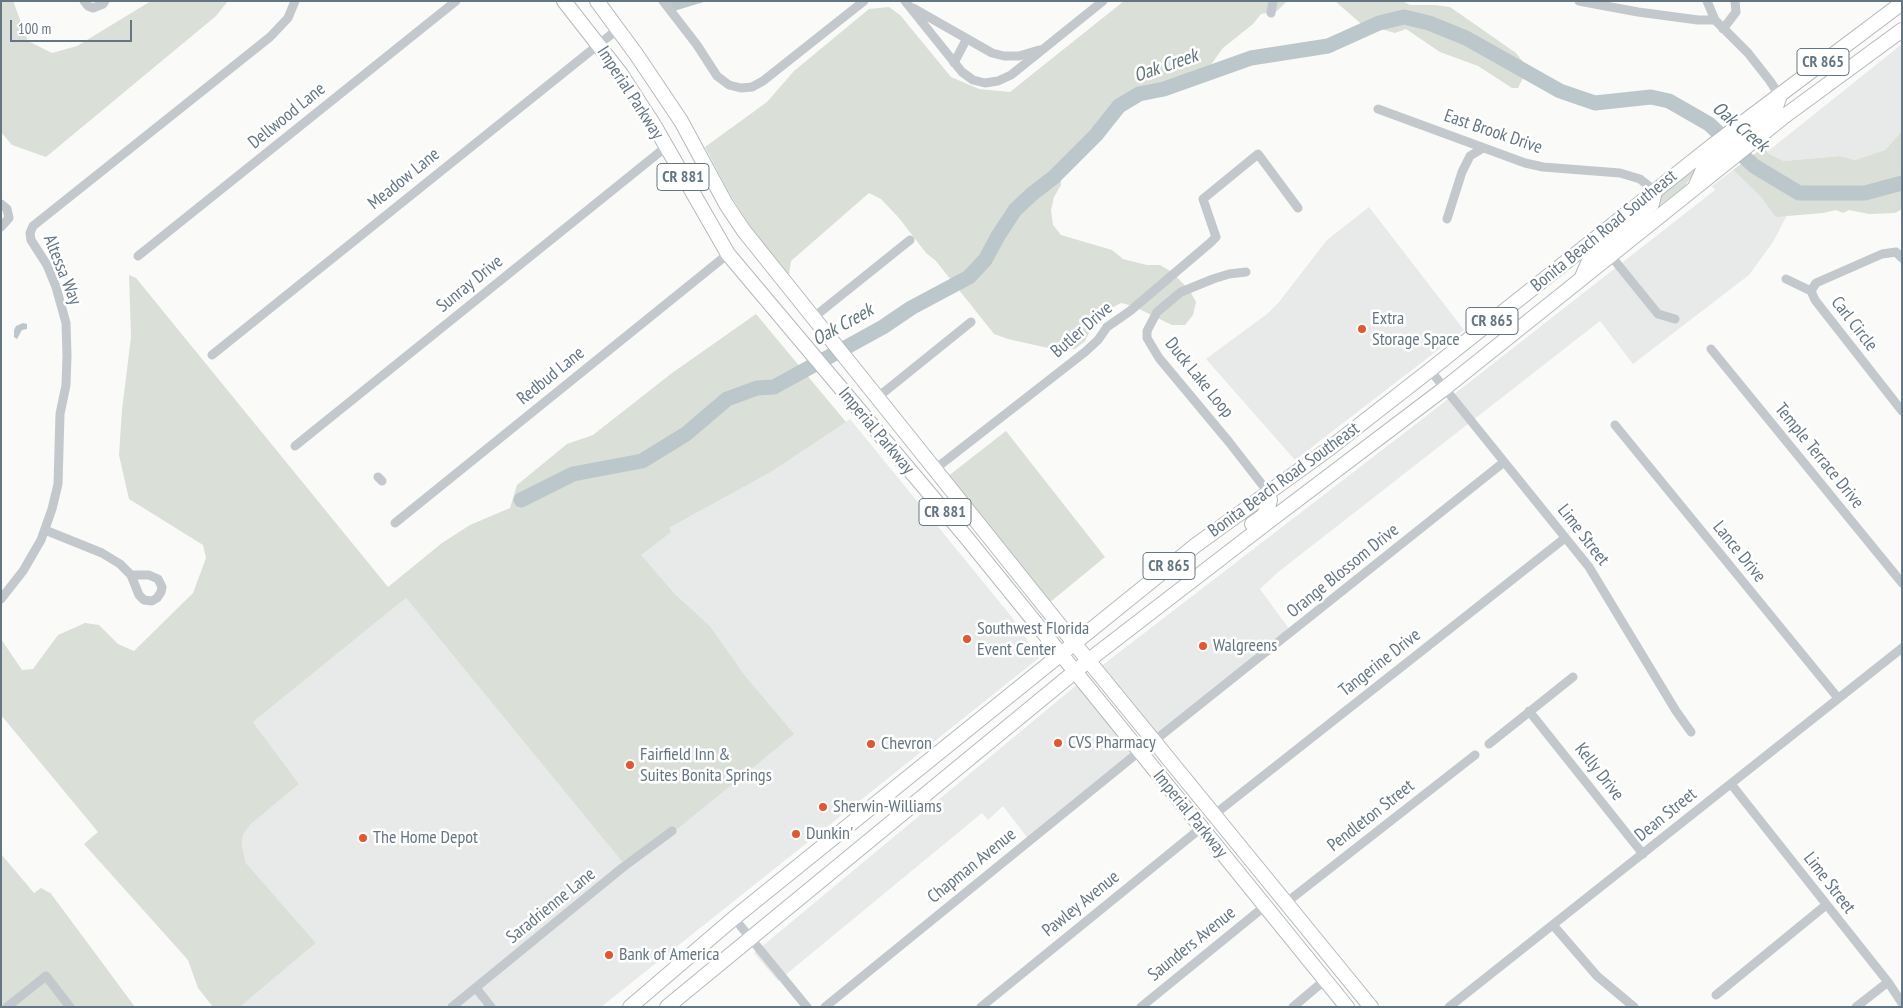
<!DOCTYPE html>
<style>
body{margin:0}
#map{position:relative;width:1903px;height:1008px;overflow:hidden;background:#fafaf8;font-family:"PT Sans Narrow",sans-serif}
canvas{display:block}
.frame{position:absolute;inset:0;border:2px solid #657683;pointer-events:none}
.scale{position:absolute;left:10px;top:20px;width:122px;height:22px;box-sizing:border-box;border:2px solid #657683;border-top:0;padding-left:6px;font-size:15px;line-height:18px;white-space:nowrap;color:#657683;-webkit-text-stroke:4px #fff;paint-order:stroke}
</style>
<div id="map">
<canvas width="1903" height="1008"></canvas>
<div class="frame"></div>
<div class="scale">100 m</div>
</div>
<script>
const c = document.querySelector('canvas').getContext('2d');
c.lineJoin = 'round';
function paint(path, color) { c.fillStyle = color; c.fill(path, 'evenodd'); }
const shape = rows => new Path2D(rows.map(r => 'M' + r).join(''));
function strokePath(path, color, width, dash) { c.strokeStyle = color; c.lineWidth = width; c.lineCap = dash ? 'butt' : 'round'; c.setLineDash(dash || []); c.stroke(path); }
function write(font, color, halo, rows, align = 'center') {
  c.font = font + ' "PT Sans Narrow",sans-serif'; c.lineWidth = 5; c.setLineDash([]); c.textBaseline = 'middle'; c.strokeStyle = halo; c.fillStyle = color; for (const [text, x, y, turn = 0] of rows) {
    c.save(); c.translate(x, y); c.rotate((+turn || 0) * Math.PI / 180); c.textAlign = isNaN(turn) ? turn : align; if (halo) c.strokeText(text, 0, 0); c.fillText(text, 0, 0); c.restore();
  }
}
const built = shape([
 [1902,44,1902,131,1885,150,1855,160,1840,156,1784,161,1769,154,1767,152],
 [1733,170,1760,196,1776,216,1787,215,1773,242,1749,275,1633,364,1600,321,1277,573,1260,589,1292,633,1158,739,1100,667,1425,417,1715,190,1712,186],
 [1369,207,1464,330,1295,460,1206,359,1267,314,1279,302,1327,240],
 [850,419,1011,616,1039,658,601,1007,240,1007,316,943,246,863,242,846,243,835,250,825,299,784,253,722,406,598,628,869,744,676,710,626,674,593,640,555,669,528,771,472],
 [1079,683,1137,755,1029,840,1003,806,988,820,982,813,778,981,754,953]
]);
const green = shape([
 [1,1,13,1,28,41,52,53,77,46,151,1,228,1,216,16,46,157,12,145,1,132],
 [1124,1,1287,1,1277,11,1261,14,1253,24,1223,48,1207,70,1197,78,1185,84,1135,100,1109,121,1068,160,1061,172,1061,185,1054,197,1051,210,1053,225,1061,235,1112,250,1123,259,1147,265,1160,265,1172,272,1190,291,1196,302,1193,315,1185,325,1172,325,1133,306,1121,303,1098,315,1085,341,1075,349,1048,348,1008,339,994,334,936,261,926,253,899,218,881,199,869,193,791,261,789,275,759,240,729,193,705,147,767,102,794,71,869,9,889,7,900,15,951,77,979,89,1010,92],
 [1335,1,1402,1,1410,5,1435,5,1450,7,1516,53,1524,63,1524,76,1518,88,1512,88,1478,66,1440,52,1406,29,1395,33,1374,27,1367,29],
 [1902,131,1902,209,1895,213,1869,214,1849,210,1843,213,1836,210,1823,213,1776,217,1760,196,1733,170,1764,147,1769,154,1784,161,1840,156,1855,160,1885,150],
 [1693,170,1694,172,1685,186,1655,209,1659,197],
 [129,275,136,278,388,587,442,543,470,525,510,508,517,485,567,444,593,435,672,373,756,314,846,422,771,472,669,528,671,532,641,555,674,593,710,626,745,676,794,734,628,869,406,598,253,722,299,784,250,825,243,835,242,846,246,863,316,943,240,1007,213,1007,198,988,188,960,84,844,98,832,1,715,1,639,22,670,33,669,58,635,85,623,99,625,118,644,134,651,193,593,206,558,203,545,129,499,119,455,122,410,131,337],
 [1006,431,1105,557,1049,603,947,477],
 [1,854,34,893,41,888,50,893,49,891,135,1007,1,1007]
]);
const water = shape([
 [663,1,707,1,674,11],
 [23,323,27,324,27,329,22,330,17,339,14,337,14,330,16,326]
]);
const river = shape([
 [521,500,573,474,642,461,686,434,727,399,757,388,774,387,883,327,911,308,969,277,985,260,998,236,1015,210,1032,194,1054,177,1096,135,1119,106,1139,94,1164,89,1251,58,1328,46,1379,23,1404,17,1429,23,1466,38,1560,91,1595,103,1651,97,1669,101,1709,124,1754,166,1799,193,1865,193,1902,183]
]);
const minor = shape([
 [84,1,88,6,93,8,103,4,105,1],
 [663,1,697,45,717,76,729,85,741,88,752,87,763,81,864,1],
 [905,1,962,72,973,80,985,83,998,81,1011,75,1103,1],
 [1579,1,1638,12,1698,20,1715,20,1748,53,1770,81,1779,95],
 [1707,1,1715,20],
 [913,8,992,53,1004,56,1019,56,1039,50],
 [1271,13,1273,1],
 [1723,29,1736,12,1735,1],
 [954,63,966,40],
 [1378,109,1525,163,1543,167,1620,173,1640,179,1655,191],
 [1,204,7,209,9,218,1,227],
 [1447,219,1462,172,1470,156,1483,148],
 [138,256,456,1],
 [1611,256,1658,314,1675,319],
 [1902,258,1896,252,1882,254,1816,283,1811,291,1815,300,1902,411],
 [1246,272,1229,274,1213,279,1181,292,1157,312,1147,331,1147,338,1159,358,1229,442,1268,492],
 [1786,279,1811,291],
 [814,317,910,240],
 [1711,349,1902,583],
 [212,355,618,29],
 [1430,370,1589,567,1676,711,1691,732],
 [878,397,971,322],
 [1615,425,1838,698],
 [295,446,666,147],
 [935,469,1085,352,1098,340,1107,327,1130,311,1210,243,1216,237,1203,199,1258,154,1298,208],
 [378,477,382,481],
 [395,523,728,254],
 [45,530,102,553,120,564,131,575,139,595,144,600,152,601,157,598,161,592,162,587,158,579,149,575,131,575],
 [1,599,23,571,41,540,52,509,58,484,60,414,66,385,67,356,66,323,56,287,47,265,31,240,30,233,33,226,270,37,288,18,295,1],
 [1529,711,1643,854],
 [1154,741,1504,462],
 [1489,744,1573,677],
 [1731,784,1888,982,1902,1003],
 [1215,814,1565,538],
 [1287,902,1475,755],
 [734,918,807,1007],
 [1553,925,1597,976,1634,1007],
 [476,988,491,1007],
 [1716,995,1826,905],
 [7,1007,46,976,70,1007],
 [452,1007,622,868,672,831],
 [825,1007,1140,751],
 [981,1007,1201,828],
 [1141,1007,1265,906],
 [1293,1007,1325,980],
 [1449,1007,1902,648],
 [1856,1007,1888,982]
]);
const primary = shape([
 [564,1,621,74,654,125,728,254,966,537,1347,1007],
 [597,1,636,54,681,121,726,204,744,231,1074,643,1371,1007],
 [1696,185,1705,165,1767,118,1775,110,1780,95],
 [1582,277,1592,254,1652,204,1655,191],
 [1252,524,1263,516,1268,508,1270,500,1268,492],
 [630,1007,734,918,1196,545,1330,448,1430,370,1713,145,1902,3],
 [667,1007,1089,660,1268,522,1445,388,1786,115,1902,30]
]);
const markers = [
 [1362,329,5,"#e4572e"],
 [967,639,5,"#e4572e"],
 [1203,646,5,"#e4572e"],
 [1058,743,5,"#e4572e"],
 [871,744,5,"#e4572e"],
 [630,765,5,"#e4572e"],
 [823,807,5,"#e4572e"],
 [796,834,5,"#e4572e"],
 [363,838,5,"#e4572e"],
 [609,955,5,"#e4572e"]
];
const shields = [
 [1823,62,52],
 [683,177,52],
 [1492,321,52],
 [945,512,52],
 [1169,566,52]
];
const shieldNames = [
 ["CR 865",1823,62],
 ["CR 881",683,177],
 ["CR 865",1492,321],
 ["CR 881",945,512],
 ["CR 865",1169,566]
];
const streetNames = [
 ["Imperial Parkway",630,93,57],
 ["Dellwood Lane",287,116,-39],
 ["East Brook Drive",1493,132,19],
 ["Meadow Lane",404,179,-39],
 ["Bonita Beach Road Southeast",1604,231,-39],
 ["Altessa Way",62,270,68],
 ["Sunray Drive",470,284,-39],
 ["Carl Circle",1854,324,52],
 ["Butler Drive",1082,330,-41],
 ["Redbud Lane",551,376,-39],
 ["Duck Lake Loop",1199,378,51],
 ["Imperial Parkway",876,431,50],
 ["Temple Terrace Drive",1819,456,51],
 ["Bonita Beach Road Southeast",1284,480,-36],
 ["Lime Street",1583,535,52],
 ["Lance Drive",1739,552,51],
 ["Orange Blossom Drive",1343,571,-39],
 ["Tangerine Drive",1380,663,-38],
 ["Kelly Drive",1599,772,52],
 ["Imperial Parkway",1190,814,51],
 ["Dean Street",1666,815,-39],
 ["Pendleton Street",1371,816,-38],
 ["Chapman Avenue",972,866,-39],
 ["Lime Street",1829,883,52],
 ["Pawley Avenue",1081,904,-39],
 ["Saradrienne Lane",551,906,-39],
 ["Saunders Avenue",1192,944,-39]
];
const poiNames = [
 ["Extra",1372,319],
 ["Storage Space",1372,340],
 ["Southwest Florida",977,629],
 ["Event Center",977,650],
 ["Walgreens",1213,646],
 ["CVS Pharmacy",1068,743],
 ["Chevron",881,744],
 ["Fairfield Inn &",640,755],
 ["Suites Bonita Springs",640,776],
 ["Sherwin-Williams",833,807],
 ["Dunkin'",806,834],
 ["The Home Depot",373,838],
 ["Bank of America",619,955]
];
const waterNames = [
 ["Oak Creek",1166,66,-19],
 ["Oak Creek",1740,127,40],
 ["Oak Creek",843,325,-29]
];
paint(built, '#e8e9e9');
paint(green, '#dadfd7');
paint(water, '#bbc7cb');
strokePath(river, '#bbc7cb', 15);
strokePath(primary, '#b5babe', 16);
strokePath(minor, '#c3c8cc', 9);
strokePath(primary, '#fff', 14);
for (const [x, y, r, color] of markers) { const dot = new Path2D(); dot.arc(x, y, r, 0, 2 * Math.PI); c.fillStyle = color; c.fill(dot); strokePath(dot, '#fff', 2); }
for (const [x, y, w] of shields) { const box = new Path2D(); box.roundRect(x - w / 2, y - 13.5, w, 27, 4); c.fillStyle = '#fff'; c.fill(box); strokePath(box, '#657683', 1); }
write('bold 16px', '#657683', null, shieldNames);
write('18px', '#657683', '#fff', streetNames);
write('18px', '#657683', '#fff', poiNames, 'left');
write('italic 19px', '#60757c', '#fff', waterNames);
</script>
